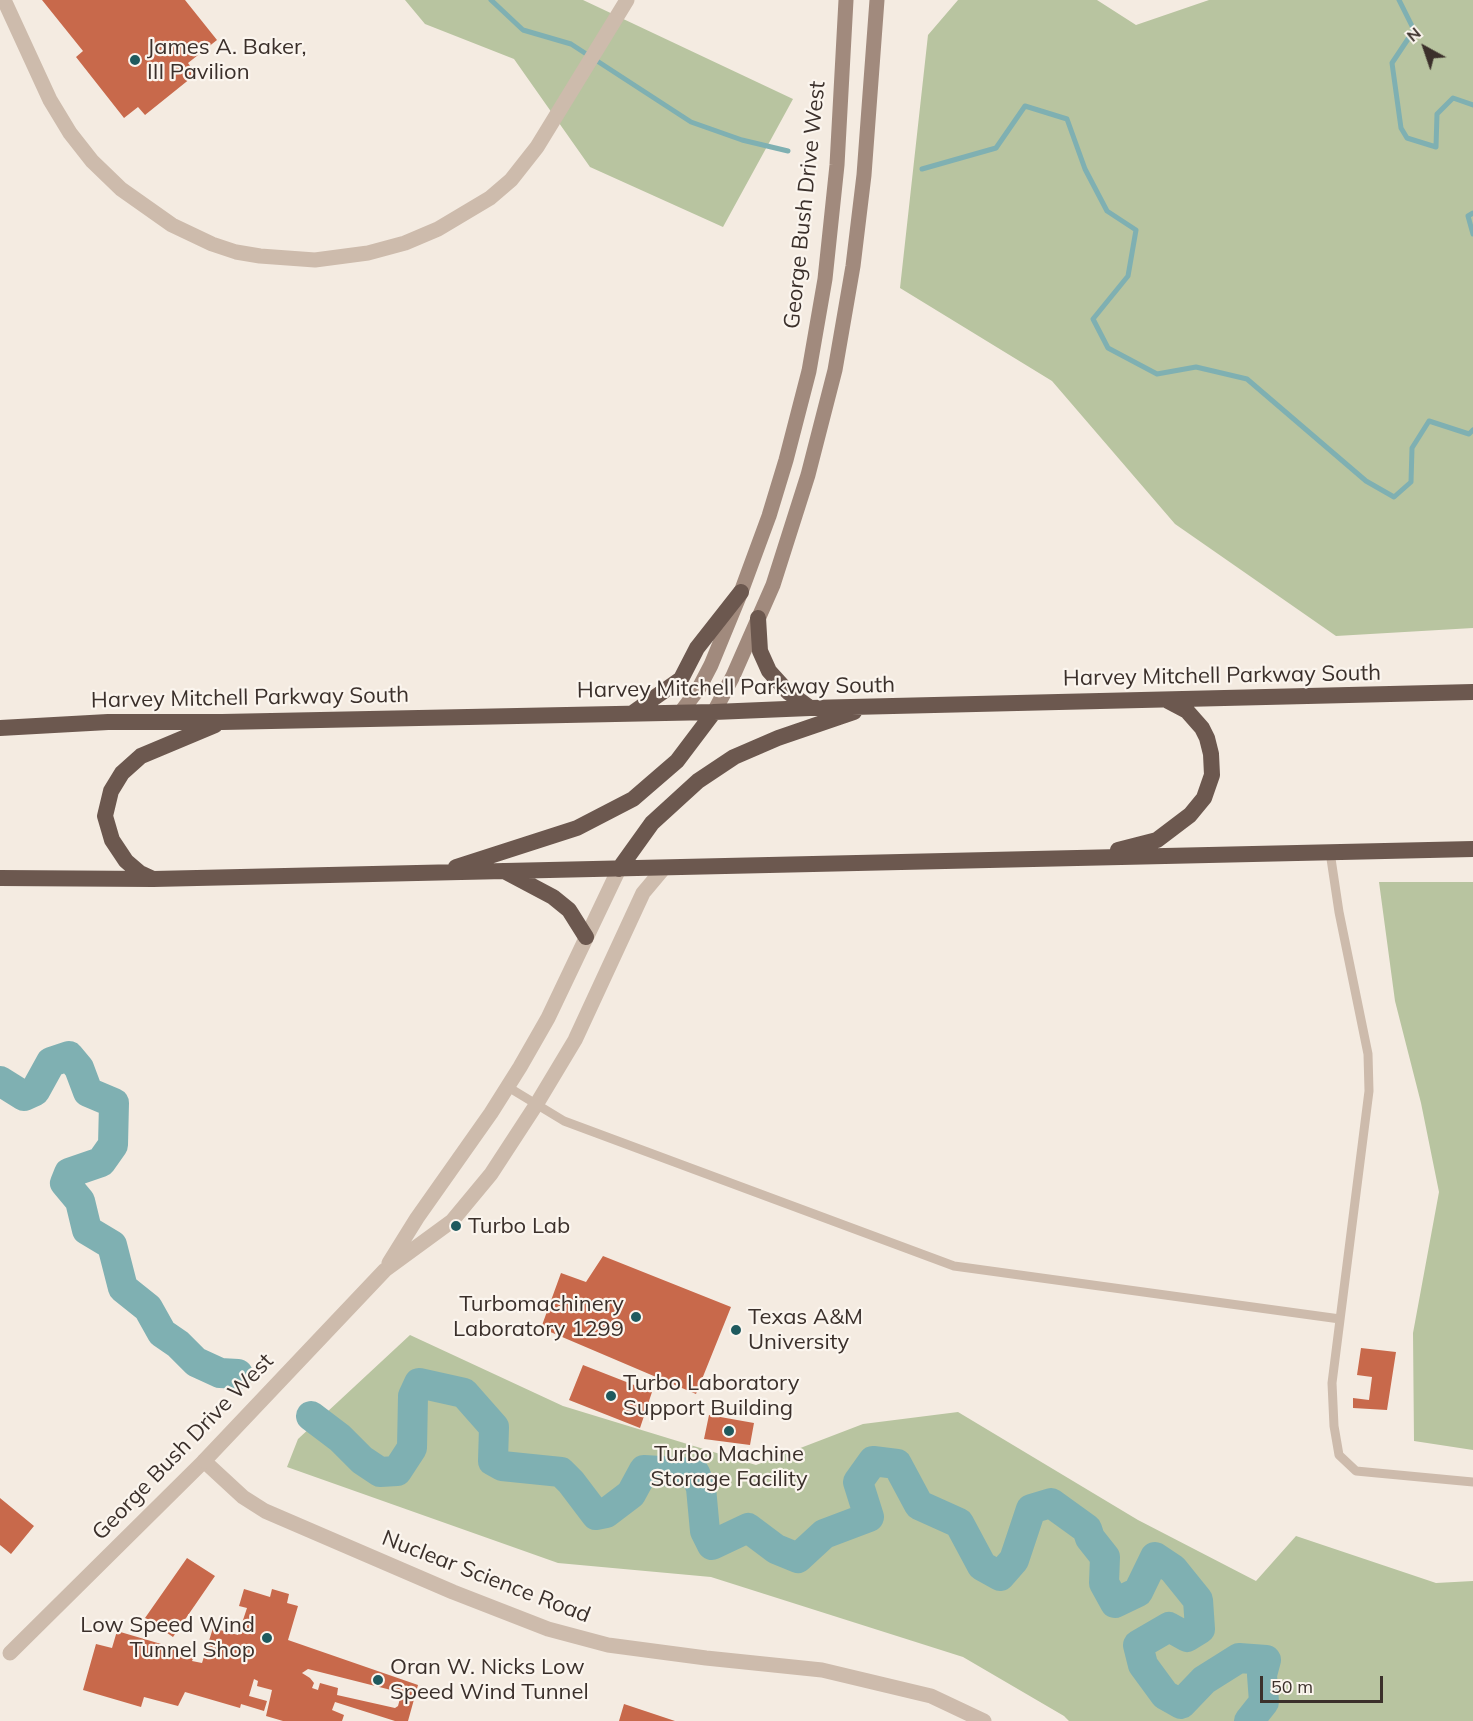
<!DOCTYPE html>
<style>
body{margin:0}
#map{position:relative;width:1473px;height:1721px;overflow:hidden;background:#f4ebe1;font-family:Mulish,sans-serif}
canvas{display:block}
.north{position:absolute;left:1395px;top:18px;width:60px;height:60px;-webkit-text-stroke:4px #fbf5ee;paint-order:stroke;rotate:320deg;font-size:16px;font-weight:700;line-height:24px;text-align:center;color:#3b302b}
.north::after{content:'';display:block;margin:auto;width:21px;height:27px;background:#3b302b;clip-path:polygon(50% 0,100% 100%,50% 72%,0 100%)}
.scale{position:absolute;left:1260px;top:1676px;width:123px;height:27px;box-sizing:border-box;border:3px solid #3b302b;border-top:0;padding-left:8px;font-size:18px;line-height:21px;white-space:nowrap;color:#3b302b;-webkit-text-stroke:4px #fbf5ee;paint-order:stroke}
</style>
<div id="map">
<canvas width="1473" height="1721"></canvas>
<div class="north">N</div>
<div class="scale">50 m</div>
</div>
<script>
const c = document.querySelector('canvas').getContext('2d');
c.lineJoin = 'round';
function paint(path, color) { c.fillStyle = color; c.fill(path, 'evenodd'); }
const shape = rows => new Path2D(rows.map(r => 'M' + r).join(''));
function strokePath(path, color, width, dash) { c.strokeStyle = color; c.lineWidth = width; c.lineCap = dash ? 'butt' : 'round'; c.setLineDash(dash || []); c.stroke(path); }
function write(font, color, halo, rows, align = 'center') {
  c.font = font + ' Mulish,sans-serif'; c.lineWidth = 4.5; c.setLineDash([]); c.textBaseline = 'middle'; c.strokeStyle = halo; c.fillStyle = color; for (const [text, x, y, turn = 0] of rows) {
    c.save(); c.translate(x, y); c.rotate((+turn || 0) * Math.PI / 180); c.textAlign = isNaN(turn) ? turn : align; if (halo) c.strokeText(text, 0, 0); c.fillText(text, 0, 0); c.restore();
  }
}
const green = shape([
 [405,0,583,0,793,99,723,227,590,167,514,59,425,24],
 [958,0,1097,0,1136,25,1209,0,1473,0,1473,628,1336,636,1175,524,1052,381,900,288,928,35],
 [1379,882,1473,882,1473,1450,1414,1441,1413,1333,1439,1192,1421,1103,1395,1001],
 [410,1335,563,1406,756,1465,863,1424,958,1412,1138,1520,1256,1581,1296,1536,1436,1583,1473,1581,1473,1721,1069,1721,1064,1716,963,1657,711,1577,558,1563,287,1467,298,1439]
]);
const stream = shape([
 [491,0,523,30,571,44,691,122,742,140,788,151],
 [1399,0,1414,30,1392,63,1401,128,1407,138,1436,147,1437,114,1453,98,1473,105],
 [922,169,996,148,1025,106,1067,119,1085,169,1107,211,1136,230,1128,276,1093,319,1108,348,1157,374,1196,367,1247,379,1366,481,1394,497,1411,482,1412,448,1429,421,1469,434,1473,430],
 [1473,213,1468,216,1473,234]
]);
const river = shape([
 [0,1081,24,1096,35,1091,51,1062,69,1056,79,1068,88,1092,114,1103,113,1145,101,1162,69,1173,65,1183,80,1201,87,1230,112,1245,123,1288,148,1308,162,1333,178,1344,196,1362,220,1373,238,1374],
 [311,1416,340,1438,362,1460,380,1472,397,1471,412,1448,413,1396,419,1383,464,1393,494,1427,493,1461,502,1466,561,1472,571,1482,596,1515,606,1513,631,1494,644,1470,695,1473,701,1488,705,1531,712,1545,748,1528,776,1549,798,1558,824,1534,869,1517,858,1482,873,1461,897,1464,919,1505,959,1523,982,1566,1000,1576,1014,1560,1031,1509,1051,1503,1087,1529,1090,1538,1105,1557,1104,1583,1115,1603,1138,1592,1155,1557,1173,1569,1198,1600,1200,1629,1187,1637,1169,1627,1138,1645,1143,1665,1165,1695,1181,1704,1204,1680,1239,1658,1266,1660,1262,1675,1264,1702,1249,1721]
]);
const building = shape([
 [42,0,185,0,217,40,188,63,196,74,145,115,138,107,124,118,76,57,83,51],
 [603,1256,731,1307,696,1394,541,1328,561,1273,586,1282],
 [1361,1348,1396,1352,1387,1410,1353,1408,1353,1398,1369,1400,1372,1377,1357,1375],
 [583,1365,652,1392,640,1428,569,1400],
 [709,1415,754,1423,750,1445,704,1439],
 [0,1498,34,1526,11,1554,0,1545],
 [187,1558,215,1576,173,1637,145,1618],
 [244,1589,270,1597,272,1589,289,1594,287,1603,298,1606,288,1640,418,1685,408,1721,395,1721,335,1702,332,1710,344,1715,342,1721,283,1721,266,1716,272,1690,257,1686,258,1681,254,1679,249,1696,267,1701,264,1711,241,1704,240,1708,185,1692,178,1706,144,1697,141,1707,83,1690,96,1644,112,1648,117,1631,195,1654,192,1661,202,1663,213,1628,238,1635,247,1608,239,1606],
 [308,1669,399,1692,401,1695,398,1706,395,1708,337,1695,338,1688,320,1683,318,1690,312,1688,314,1683,310,1678,302,1673],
 [624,1704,675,1721,619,1721]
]);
const service = shape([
 [1330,852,1339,912,1368,1054,1369,1091,1332,1383,1334,1426,1339,1455,1356,1471,1473,1482],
 [508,1087,564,1121,954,1266,1340,1319]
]);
const minor = shape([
 [0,2,4,0,50,100,70,133,92,161,121,189,172,225,212,244,236,252,260,256,315,260,368,253,405,243,438,229,490,198,511,180,537,147,627,0],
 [10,1653,204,1461,243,1497,265,1511,453,1592,548,1629,608,1645,706,1658,822,1670,931,1696,984,1721]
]);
const tertiary = shape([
 [389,1263,417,1218,491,1113,520,1067,548,1018,619,869],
 [204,1461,385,1270,452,1221,491,1174,536,1105,575,1040,643,893,664,868]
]);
const secondary = shape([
 [681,712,699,688,711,665,741,592,769,516,786,460,809,371,825,279,837,165,846,0],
 [714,712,733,676,773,585,808,475,835,370,853,266,864,175,877,0]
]);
const trunk = shape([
 [758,618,760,651,769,671,788,692,810,708],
 [634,712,681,679,697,648,741,592],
 [0,728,108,722,222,722,714,712,810,708,1473,692],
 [1118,850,1157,840,1190,815,1204,798,1212,775,1211,754,1207,738,1202,728,1187,711,1168,701],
 [456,867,577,828,633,799,677,761,714,712],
 [619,869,652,823,698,781,734,757,778,738,854,712],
 [504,871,553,897,569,910,586,937],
 [0,878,153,879,1473,849],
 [153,879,140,873,126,861,112,840,105,816,111,791,122,773,141,756,215,725]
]);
const markers = [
 [135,60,6,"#1f5a5e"],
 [456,1226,6,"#1f5a5e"],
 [636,1317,6,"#1f5a5e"],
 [736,1330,6,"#1f5a5e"],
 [611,1396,6,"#1f5a5e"],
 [729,1431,6,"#1f5a5e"],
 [267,1638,6,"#1f5a5e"],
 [378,1680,6,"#1f5a5e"]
];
const poiNames = [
 ["James A. Baker,",147,47],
 ["III Pavilion",147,72],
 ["Turbo Lab",468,1226],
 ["Turbomachinery",624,1304,"right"],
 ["Laboratory 1299",624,1329,"right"],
 ["Texas A&M",748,1317],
 ["University",748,1342],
 ["Turbo Laboratory",623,1383],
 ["Support Building",623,1408],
 ["Turbo Machine",729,1454,"center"],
 ["Storage Facility",729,1479,"center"],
 ["Low Speed Wind",255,1625,"right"],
 ["Tunnel Shop",255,1650,"right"],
 ["Oran W. Nicks Low",390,1667],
 ["Speed Wind Tunnel",390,1692]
];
const streetNames = [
 ["George Bush Drive West",805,205,-84],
 ["Harvey Mitchell Parkway South",1222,676,-1],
 ["Harvey Mitchell Parkway South",736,688,-1],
 ["Harvey Mitchell Parkway South",250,698,-1],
 ["George Bush Drive West",183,1447,-46],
 ["Nuclear Science Road",486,1577,21]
];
paint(green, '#b8c4a0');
strokePath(stream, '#7fb0b2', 5);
strokePath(river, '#7fb0b2', 30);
paint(building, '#c8694b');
strokePath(service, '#cdbbac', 9);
strokePath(minor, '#cdbbac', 15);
strokePath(tertiary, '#cdbbac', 15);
strokePath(secondary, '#a18a7d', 15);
strokePath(trunk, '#6c584f', 16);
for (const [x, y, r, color] of markers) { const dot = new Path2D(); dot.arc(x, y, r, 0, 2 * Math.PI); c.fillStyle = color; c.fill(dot); strokePath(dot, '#fbf5ee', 2); }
write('22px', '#3b302b', '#fbf5ee', poiNames, 'left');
write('22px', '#3b302b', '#fbf5ee', streetNames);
</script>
